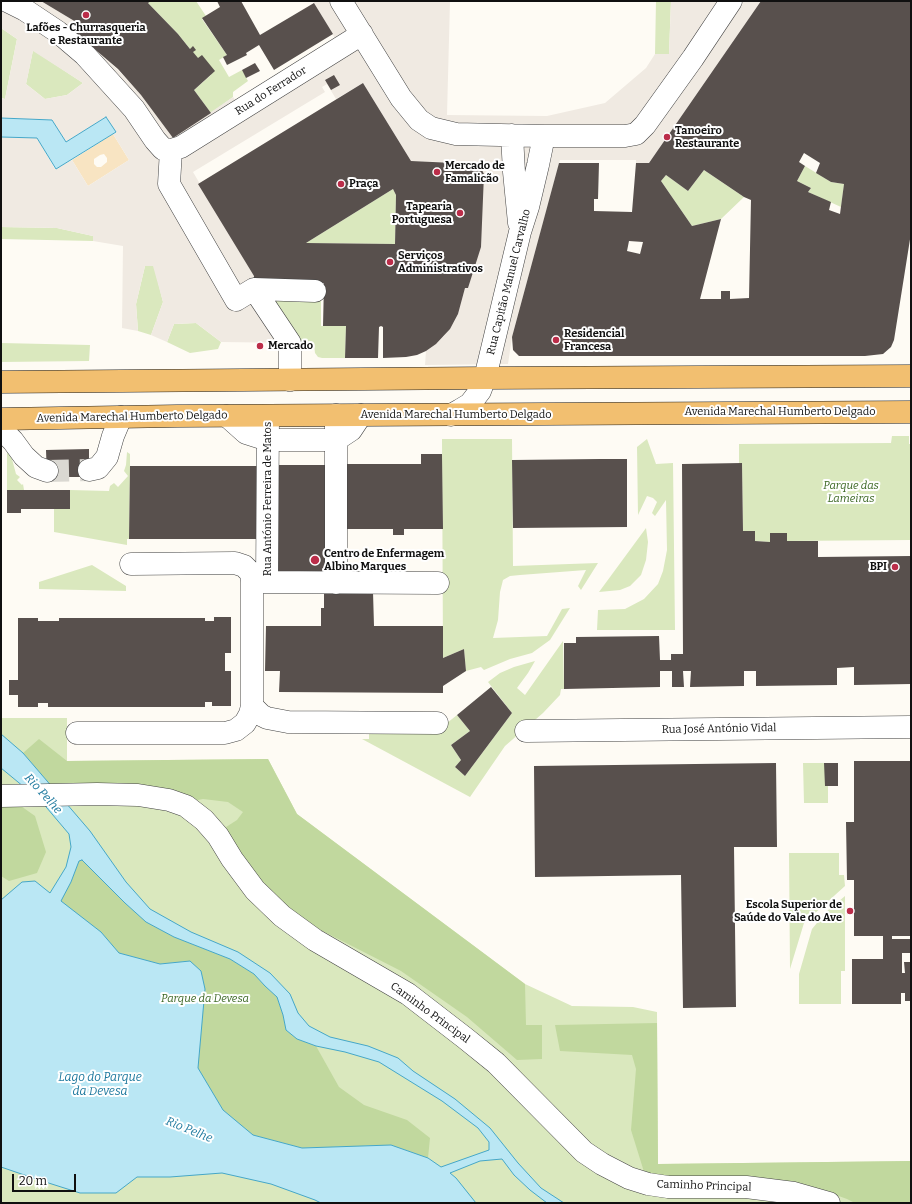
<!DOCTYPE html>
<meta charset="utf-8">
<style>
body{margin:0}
#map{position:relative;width:912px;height:1204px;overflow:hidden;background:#fefbf4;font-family:Bitter,serif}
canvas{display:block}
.frame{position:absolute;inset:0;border:2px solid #101010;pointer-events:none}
.scale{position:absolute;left:12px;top:1174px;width:64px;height:18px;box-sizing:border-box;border:2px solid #101010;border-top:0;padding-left:5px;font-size:12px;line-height:14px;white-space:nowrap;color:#101010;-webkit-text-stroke:3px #fff;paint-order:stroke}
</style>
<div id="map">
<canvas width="912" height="1204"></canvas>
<div class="frame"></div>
<div class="scale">20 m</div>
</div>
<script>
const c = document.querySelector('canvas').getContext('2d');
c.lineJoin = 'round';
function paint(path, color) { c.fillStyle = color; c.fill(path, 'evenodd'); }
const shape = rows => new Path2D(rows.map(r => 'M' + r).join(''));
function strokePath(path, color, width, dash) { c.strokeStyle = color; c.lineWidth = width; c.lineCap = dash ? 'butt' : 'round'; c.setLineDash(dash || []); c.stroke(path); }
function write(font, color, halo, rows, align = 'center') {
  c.font = font + ' Bitter,serif'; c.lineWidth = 4; c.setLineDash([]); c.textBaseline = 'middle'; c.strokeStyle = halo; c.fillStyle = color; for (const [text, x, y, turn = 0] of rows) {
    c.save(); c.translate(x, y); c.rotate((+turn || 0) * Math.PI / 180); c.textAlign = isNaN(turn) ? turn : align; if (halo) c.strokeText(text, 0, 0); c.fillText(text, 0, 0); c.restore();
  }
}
const green = shape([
 [151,1,196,1,206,16,202,19,227,55,219,60,229,77,242,70,248,81,233,92,233,97,211,113,194,90,211,75,178,34,148,3],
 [656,1,671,1,669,54,655,54],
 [1,28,17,39,5,99,1,98],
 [33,50,83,83,67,95,45,99,26,84],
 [805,166,831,182,844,184,841,207,808,192,811,188,797,181],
 [704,170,744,197,721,219,692,226,661,181,666,175,688,191],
 [393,189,396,195,395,244,306,243],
 [1,227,57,228,93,236,93,241,1,239],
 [145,266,154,266,163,302,151,335,138,331,136,304],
 [269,297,321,298,321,326,346,326,345,358,322,358,318,357,315,353,314,344,299,343],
 [196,323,221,342,218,349,190,353,167,342,174,324],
 [1,343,90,345,89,361,1,362],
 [892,436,909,436,909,444,911,444,911,540,787,541,787,533,770,533,770,542,755,541,755,531,743,531,742,463,739,464,739,444,891,443],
 [442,439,512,439,513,566,598,563,581,590,578,586,586,570,520,575,510,576,503,580,500,592,498,620,493,638,547,636,562,609,570,608,550,640,532,653,510,659,484,670,481,667,466,671,464,649,443,658],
 [647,439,656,464,673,463,675,630,597,630,598,610,625,609,644,599,658,584,663,571,667,550,666,500,655,516,652,513,657,502,653,498,647,496,638,515,637,447],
 [127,452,130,454,130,466,129,539,127,539,127,545,54,532,54,509,70,509,70,490,109,491,110,486,114,483,118,487,128,476,124,471,126,465],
 [7,453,9,453,12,459,16,474,20,477,17,480,22,485,23,484,24,490,7,490],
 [646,528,648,542,646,560,641,575,630,586,620,590,599,592],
 [92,565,126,586,126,591,39,589,39,582],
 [563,641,564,689,561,689,560,695,543,713,505,746,470,797,362,739,369,739,369,732,442,727,457,715,470,731,451,745,461,760,455,767,465,776,512,713,488,682,500,673,514,667,535,661,528,673,517,688,525,695],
 [1,718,67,718,67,761,268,759,297,814,525,984,572,1006,633,1007,657,1012,658,1164,911,1161,911,1203,1,1203],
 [803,763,828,763,828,803,804,803],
 [789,853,839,853,839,875,844,875,845,886,804,923,790,969],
 [845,896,845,971,841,971,841,1004,799,1004,799,974,812,929,826,912]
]);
const forest = shape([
 [39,739,67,761,268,759,297,814,525,984,526,1025,542,1025,542,1059,517,1060,467,1017,401,971,297,918,259,885,223,829,237,820,243,812,228,802,203,799,193,801,53,788,23,753],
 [1,804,18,804,35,816,46,852,37,873,9,881,1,876],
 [82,860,125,903,146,922,174,937,230,959,254,974,265,986,277,997,283,1015,286,1030,297,1039,316,1046,339,1087,364,1105,407,1120,430,1138,428,1158,391,1145,302,1148,253,1135,223,1110,197,1068,205,990,190,961,160,964,119,953,101,932,60,901,71,882,79,861],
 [657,1023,658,1164,911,1161,911,1203,855,1203,847,1199,825,1191,645,1175,631,1130,636,1069,632,1055,560,1051,555,1025]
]);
const sand = shape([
 [113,134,129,160,88,186,72,160],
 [104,154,107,158,107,162,101,167,97,167,94,164,94,159,100,155]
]);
const plaza = shape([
 [1,1,41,1,76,22,96,50,118,70,141,95,173,138,233,97,236,101,336,40,313,1,450,1,447,115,547,116,605,103,646,68,655,54,669,54,671,1,761,1,649,163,636,163,636,160,560,160,512,337,508,364,425,365,426,351,436,344,444,336,454,322,458,314,465,288,468,288,476,260,484,174,481,168,479,165,472,163,411,161,363,83,336,99,327,84,322,87,325,92,193,172,254,276,254,282,270,297,299,343,221,342,196,323,174,324,167,342,151,335,163,302,153,266,145,266,136,304,138,331,122,328,123,246,93,241,93,236,57,228,1,227,1,137,37,138,55,169,72,160,88,186,129,160,113,134,116,133,106,117,66,142,52,120,1,118,1,98,5,99,17,39,1,28],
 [33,51,83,83,67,95,45,99,26,84]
]);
const water = shape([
 [106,117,116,132,56,169,37,138,1,137,1,118,52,120,66,142,106,117],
 [1,734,23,753,90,831,126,882,150,909,191,932,238,952,270,973,290,994,298,1013,309,1026,330,1037,368,1046,398,1058,413,1071,455,1099,490,1128,518,1163,541,1188,564,1203,547,1203,530,1190,514,1175,502,1159,480,1161,450,1173,456,1178,476,1203,321,1203,315,1200,271,1184,222,1173,170,1177,137,1177,116,1193,80,1193,36,1179,1,1167,1,900,22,882,35,881,50,893,66,867,71,847,69,834,41,801,1,768,1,734],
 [82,860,125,903,146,922,174,937,230,959,254,974,265,986,277,997,283,1015,286,1030,297,1039,316,1046,345,1052,379,1062,442,1101,478,1128,489,1142,489,1150,441,1167,428,1158,391,1145,302,1148,253,1135,223,1110,198,1068,205,989,201,971,190,961,160,964,119,953,101,932,61,901,71,882,79,861,82,860]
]);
const building = shape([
 [41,1,151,1,148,3,178,34,190,49,193,46,196,50,193,52,198,58,202,55,215,71,194,90,211,113,173,138,141,95,118,69,71,29,76,22],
 [217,1,241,1,260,35,314,3,333,34,274,70,259,45,246,53,247,55,227,65,223,57,227,55,202,18,220,7],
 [761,1,911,1,911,233,894,340,891,347,883,354,865,356,519,356,513,350,512,337,559,163,599,163,598,199,594,199,594,211,632,212,636,163,649,163],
 [804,153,820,163,816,173,831,182,844,184,840,214,829,210,831,202,808,192,811,188,797,181,805,166,799,162],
 [704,170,744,197,751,200,749,298,730,299,730,291,721,291,721,299,700,299,721,219,692,226,661,181,666,175,688,191],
 [629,241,643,242,640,254,627,251],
 [255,63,260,71,246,78,242,70],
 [334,75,340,85,331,90,325,80],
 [363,83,411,161,476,164,481,168,484,174,481,247,468,288,465,288,458,314,450,329,436,344,426,351,417,355,406,357,383,358,383,327,381,326,379,327,378,358,345,358,346,326,323,326,324,283,254,282,254,276,198,184],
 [393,189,396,195,395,244,306,243],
 [89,449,89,477,47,477,46,450],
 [421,454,442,454,443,529,404,529,404,535,393,535,393,529,346,529,346,464,421,464],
 [600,459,627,459,627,527,513,528,512,460],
 [742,463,743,531,755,531,755,541,770,542,770,533,787,533,787,541,818,541,818,557,911,556,911,684,854,685,854,667,837,668,837,685,756,686,756,671,744,671,744,686,690,687,691,671,683,671,684,687,672,687,672,671,660,671,660,687,564,689,564,643,576,643,576,637,659,636,660,660,671,660,671,654,683,654,682,464],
 [277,465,330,465,329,573,276,573],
 [130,466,259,466,259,539,129,539],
 [7,490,70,490,70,509,21,509,21,513,7,513],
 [324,592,373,592,374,626,443,626,443,658,464,649,466,671,443,686,443,693,279,692,280,671,265,671,266,626,321,626,321,608,324,608],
 [214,617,231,617,231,653,225,653,225,671,231,671,231,706,212,706,212,702,205,702,205,707,48,707,48,703,38,703,38,707,18,707,18,695,9,695,9,680,18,680,18,618,38,618,38,621,59,621,59,618,205,618,205,621,214,621],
 [491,687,512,713,465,776,455,767,461,760,451,745,470,731,457,715],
 [854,761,911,761,911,936,892,936,892,939,910,939,910,953,902,953,902,973,905,973,904,962,911,962,911,1001,905,1001,905,993,901,993,901,1004,852,1004,852,959,883,959,883,936,854,936,854,880,847,880,846,822,854,822],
 [776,763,777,847,734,847,736,1007,683,1008,681,875,535,877,534,766],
 [824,763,838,763,838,786,825,786]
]);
const minorTunnel = shape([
 [47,471,89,470]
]);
const minor = shape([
 [7,1,25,10,58,32,85,55,134,109,155,140,163,149,171,150,181,147,362,34],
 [341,1,401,98,419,120,431,128,456,134,544,136,625,136,636,134,645,125,693,58,731,1],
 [512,135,514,172,519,223],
 [171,150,169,184,236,300,254,289,290,343,290,380],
 [254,289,315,291],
 [451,415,460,410,470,404,480,391,485,378,520,232,528,207,538,165,544,136],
 [227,416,246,433,268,440,336,440,351,430,361,415],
 [1,429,13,441,24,456,36,467,47,471],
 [89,470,98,468,107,457,113,436,121,417],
 [252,582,438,583],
 [267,582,268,416],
 [336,583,336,415],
 [252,706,261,715,267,718,288,722,437,723],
 [526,731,911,727],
 [77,733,225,733,236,730,245,723,250,714,252,706,252,582,251,573,244,566,235,563,131,564],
 [1,796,97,794,138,795,169,800,186,806,204,820,218,836,232,859,255,890,282,916,315,940,408,994,465,1038,496,1063,584,1152,602,1164,629,1178,648,1184,668,1187,746,1187,794,1193,829,1203]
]);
const major = shape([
 [1,382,485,378,911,376],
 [1,419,177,416,911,412]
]);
const markers = [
 [86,15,4,"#bb2d49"],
 [667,137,4,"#bb2d49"],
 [437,172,4,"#bb2d49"],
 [341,184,4,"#bb2d49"],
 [460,213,4,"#bb2d49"],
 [390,262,4,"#bb2d49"],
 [556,340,4,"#bb2d49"],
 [260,346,4,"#bb2d49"],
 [315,560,5,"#bb2d49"],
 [895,567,4,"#bb2d49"],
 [850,911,4,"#bb2d49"]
];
const poiNames = [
 ["Lafões - Churrasqueria",86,28,"center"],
 ["e Restaurante",86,41,"center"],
 ["Tanoeiro",675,131],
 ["Restaurante",675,144],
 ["Mercado de",445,166],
 ["Famalicão",445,179],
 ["Praça",349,184],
 ["Tapearia",452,207,"right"],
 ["Portuguesa",452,220,"right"],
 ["Serviços",398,256],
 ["Administrativos",398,269],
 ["Residencial",564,334],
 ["Francesa",564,347],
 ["Mercado",268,346],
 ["Centro de Enfermagem",324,554],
 ["Albino Marques",324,567],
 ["BPI",887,567,"right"],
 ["Escola Superior de",842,905,"right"],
 ["Saúde do Vale do Ave",842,918,"right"]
];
const streetNames = [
 ["Rua do Ferrador",271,91,-32],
 ["Rua Capitão Manuel Carvalho",509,282,-76],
 ["Avenida Marechal Humberto Delgado",780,412],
 ["Avenida Marechal Humberto Delgado",456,415],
 ["Avenida Marechal Humberto Delgado",132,417,-1],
 ["Rua António Ferreira de Matos",268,499,-90],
 ["Rua José António Vidal",719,729,-1],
 ["Caminho Principal",430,1013,36],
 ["Caminho Principal",704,1186,2]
];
const parkNames = [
 ["Parque das",851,486],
 ["Lameiras",851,499],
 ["Parque da Devesa",205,999]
];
const waterNames = [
 ["Rio Pelhe",43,794,48],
 ["Lago do Parque",100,1078],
 ["da Devesa",100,1092],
 ["Rio Pelhe",189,1130,22]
];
paint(green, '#dae8be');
paint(forest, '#c1d89e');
paint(sand, '#f8e4c2');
paint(plaza, '#f0eae2');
paint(water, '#bae7f4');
strokePath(water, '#45a7c8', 1);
paint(building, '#58504d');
strokePath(minorTunnel, '#dad8d2', 22, [22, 11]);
strokePath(minor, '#434343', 23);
strokePath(major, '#212121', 23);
strokePath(minor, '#fff', 22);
strokePath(major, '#f2bf70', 22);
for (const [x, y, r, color] of markers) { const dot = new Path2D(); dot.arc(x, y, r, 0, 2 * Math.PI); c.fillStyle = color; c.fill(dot); strokePath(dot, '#fff', 1.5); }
write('bold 11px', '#101010', '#fff', poiNames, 'left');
write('11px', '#101010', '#fff', streetNames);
write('italic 11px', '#3a6622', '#fff', parkNames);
write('italic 12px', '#1e799e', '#fff', waterNames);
</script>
